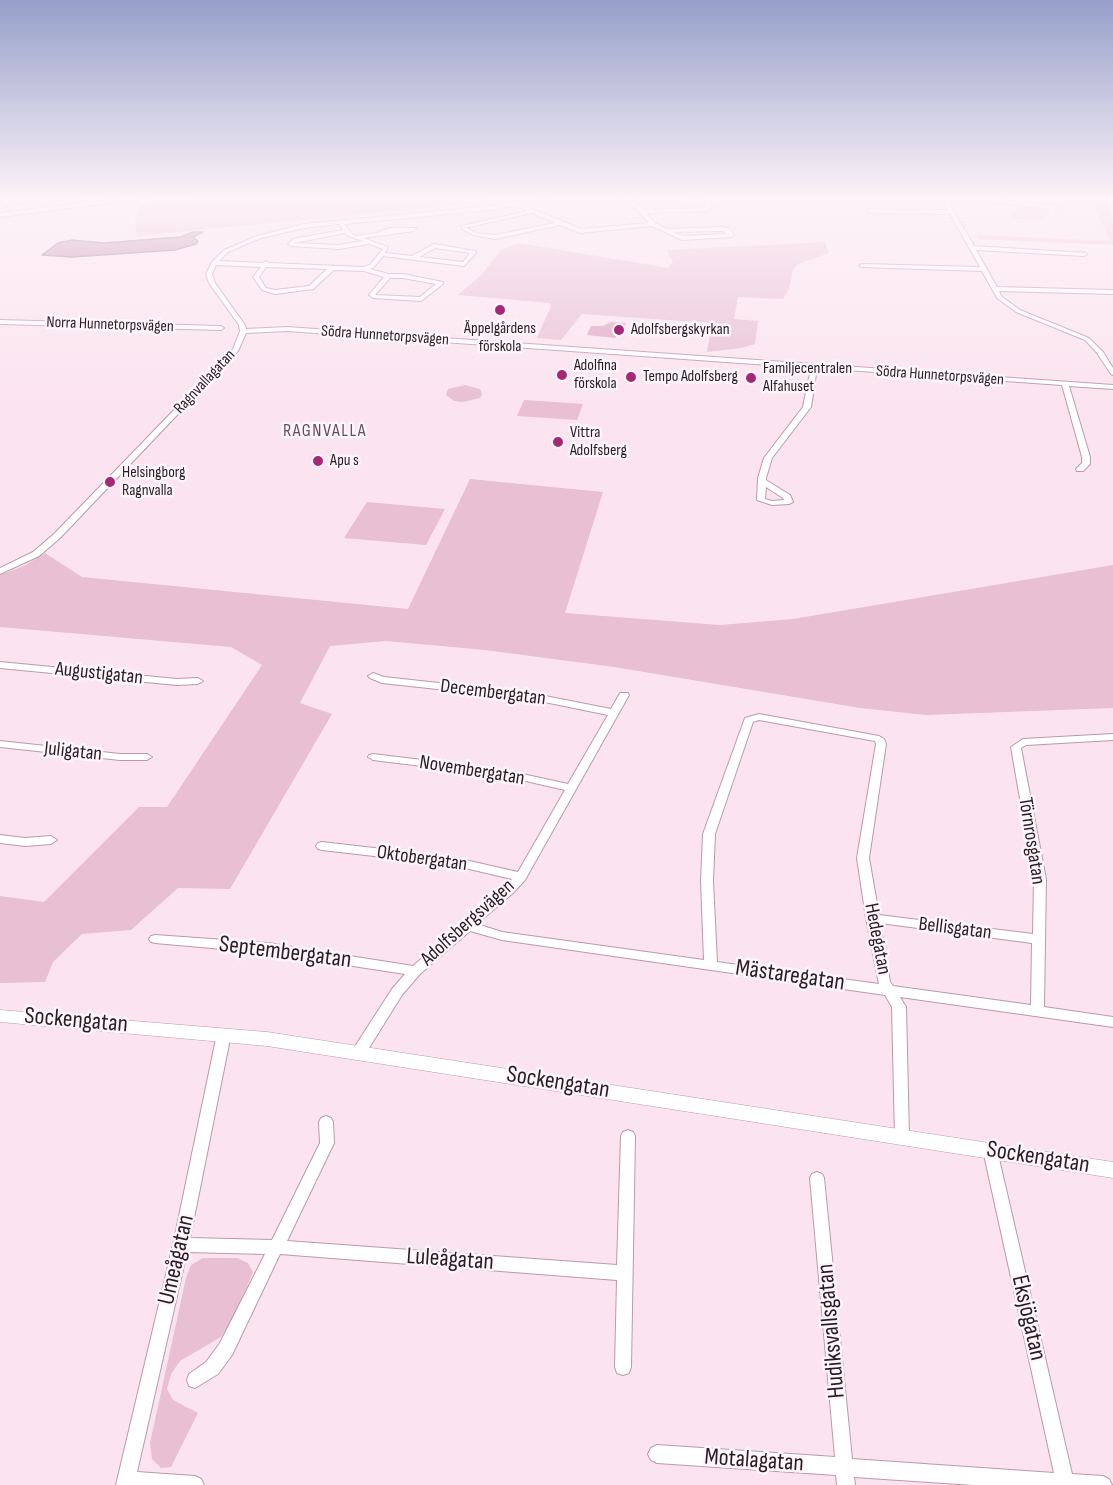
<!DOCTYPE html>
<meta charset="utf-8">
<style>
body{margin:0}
canvas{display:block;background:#fbe4ef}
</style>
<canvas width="1113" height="1485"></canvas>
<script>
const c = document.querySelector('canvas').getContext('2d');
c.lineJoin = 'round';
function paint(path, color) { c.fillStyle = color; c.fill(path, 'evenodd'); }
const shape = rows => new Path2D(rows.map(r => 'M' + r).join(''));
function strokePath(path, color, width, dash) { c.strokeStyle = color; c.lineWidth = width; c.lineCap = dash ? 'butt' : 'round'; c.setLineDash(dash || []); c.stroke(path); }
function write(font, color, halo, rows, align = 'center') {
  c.font = font + ' "Sofia Sans Condensed",sans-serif'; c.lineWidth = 5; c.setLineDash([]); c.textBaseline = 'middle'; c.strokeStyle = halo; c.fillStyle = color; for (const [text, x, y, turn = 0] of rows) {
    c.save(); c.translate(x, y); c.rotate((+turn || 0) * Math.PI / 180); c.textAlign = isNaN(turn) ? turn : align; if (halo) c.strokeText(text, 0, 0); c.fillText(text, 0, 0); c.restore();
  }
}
const green = shape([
 [0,196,109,196,0,208],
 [218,196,483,196,488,202,137,236,134,219,142,205],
 [1092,201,1108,202,1113,224,1113,245,978,239,976,235,1110,241],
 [1021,204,1043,206,1049,209,1052,216,1043,216,1043,220,1014,219,1012,210,1019,210],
 [825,242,829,253,798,264,793,269,789,289,783,299,738,297,734,319,758,321,755,344,741,348,707,352,712,323,582,314,561,340,537,338,551,306,550,303,458,295,482,274,502,249,519,243,668,268,673,262,667,250],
 [465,385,480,389,482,394,480,398,462,402,454,401,446,395,448,389],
 [524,400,583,404,577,420,517,416],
 [470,479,603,492,565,613,720,625,793,619,1113,565,1113,708,926,715,860,708,614,667,485,650,386,641,330,646,300,703,332,714,230,889,178,888,131,930,82,934,53,962,45,982,0,983,0,896,44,902,139,807,167,807,262,665,231,647,0,627,0,575,24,566,45,553,82,577,408,609],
 [367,502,445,509,426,545,344,538],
 [203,1258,237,1258,248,1263,253,1272,235,1315,221,1337,180,1361,171,1374,167,1389,173,1400,198,1413,171,1467,161,1468,152,1459,150,1443,186,1278,191,1265]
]);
const water = shape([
 [193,232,203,232,193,237,198,241,196,244,175,250,71,257,42,255,58,243,72,240,104,243,180,237,193,232]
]);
const building = shape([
 [611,322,626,323,621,335,617,335,615,338,587,335,591,326,603,326]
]);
const minor = shape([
 [11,196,16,196,0,208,0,204,11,196],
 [547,196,557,196,520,204,581,229,649,223,631,204,615,196,621,196,629,199,703,196,713,207,706,211,646,213,655,223,667,229,723,227,730,229,734,235,731,237,682,240,652,226,580,233,560,225,495,239,473,235,462,229,465,227,476,233,495,235,555,223,532,213,464,228,461,226,528,211,516,205,491,210,344,224,352,234,357,236,376,233,390,228,416,228,414,231,363,238,388,247,385,253,412,256,434,244,476,251,476,253,464,266,383,256,374,267,370,269,388,274,403,274,443,282,443,284,421,301,373,298,369,295,384,277,364,271,334,270,313,289,275,294,262,290,253,277,261,267,216,265,212,274,215,283,245,325,246,329,287,327,1113,385,1113,389,1069,386,1090,457,1090,464,1083,471,1077,471,1076,469,1082,463,1082,457,1062,385,817,368,811,407,772,458,766,478,766,480,790,495,793,502,789,504,772,505,757,500,758,478,764,458,803,407,811,368,287,331,246,333,238,351,60,538,39,556,0,574,0,568,33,552,54,534,233,349,240,331,239,325,209,283,206,274,212,262,224,250,257,236,304,224,491,206,547,196],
 [700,199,707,207,703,208,643,210,635,202,700,199],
 [339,224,343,230,293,239,288,244,291,246,339,249,369,244,383,249,370,265,363,267,269,263,266,261,263,263,219,261,228,252,261,238,304,228,339,224],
 [723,231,727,234,683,236,673,232,723,231],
 [345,233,348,236,363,241,339,245,295,243,345,233],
 [435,248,470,253,463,262,419,257,435,248],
 [266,267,327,269,309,286,275,290,266,288,259,277,266,267],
 [390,278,403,278,436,284,420,297,375,295,390,278],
 [766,487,783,498,784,500,772,501,765,499,766,487],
 [941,196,994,198,1062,207,1060,210,994,202,948,201,974,246,1086,253,1087,254,1084,256,976,250,997,287,1113,290,1113,294,999,291,1001,296,1020,310,1089,338,1103,352,1113,368,1113,375,1111,374,1097,353,1085,340,1016,312,997,298,982,271,860,267,860,265,862,264,980,267,950,214,870,213,867,211,870,209,948,210,941,196],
 [0,320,221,326,224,328,221,330,0,324,0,320],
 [0,662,177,679,198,678,203,681,198,684,177,685,0,668,0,662],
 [373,673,384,677,530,693,611,709,620,693,628,693,629,695,525,880,513,893,477,924,502,932,704,960,701,881,703,834,745,718,759,714,879,736,884,739,886,744,869,858,879,915,1033,934,1034,879,1011,747,1023,739,1113,734,1113,740,1026,745,1021,748,1046,879,1044,1007,1113,1017,1113,1027,900,997,906,1007,909,1137,907,1141,902,1143,897,1141,895,1137,892,1007,885,995,502,940,470,931,420,974,402,995,364,1056,359,1057,354,1056,352,1052,354,1048,392,989,405,974,268,953,155,943,151,942,149,939,151,936,155,935,268,943,413,966,512,879,452,865,322,850,318,849,316,846,318,843,322,842,452,857,518,872,565,790,504,776,373,760,368,757,369,755,373,754,504,770,568,784,608,715,530,699,382,683,370,678,368,676,373,673],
 [759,720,875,741,876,744,857,858,866,918,879,984,717,962,713,881,715,834,753,722,759,720],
 [880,923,1032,943,1031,1005,893,986,890,982,880,923],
 [0,741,120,754,147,754,152,757,147,760,120,760,0,747,0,741],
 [0,835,25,838,51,836,57,840,51,844,25,846,0,843,0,835],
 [224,1029,229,1030,231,1034,190,1238,272,1240,320,1143,319,1122,321,1118,326,1116,331,1118,333,1122,334,1143,287,1241,617,1265,621,1136,623,1132,628,1130,633,1132,635,1136,631,1367,629,1373,623,1375,617,1373,615,1367,617,1280,280,1254,232,1355,218,1374,195,1388,189,1386,187,1380,189,1374,206,1362,220,1343,265,1254,187,1252,137,1472,195,1476,201,1479,204,1485,116,1485,173,1245,217,1034,219,1030,224,1029],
 [990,1144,995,1146,997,1150,1072,1474,1103,1476,1109,1479,1112,1485,974,1485,854,1477,855,1485,837,1485,836,1475,657,1463,651,1460,648,1454,651,1448,657,1445,835,1457,810,1178,812,1174,817,1172,822,1174,824,1178,852,1459,1054,1473,983,1150,985,1146,990,1144]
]);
const tertiary = shape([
 [0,1010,267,1032,1113,1162,1113,1178,267,1046,0,1022,0,1010]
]);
const primary = shape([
 [139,196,163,196,0,217,0,213,139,196]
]);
const markers = [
 [500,310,6,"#a62777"],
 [619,330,6,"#a62777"],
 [562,375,6,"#a62777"],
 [631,377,6,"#a62777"],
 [751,378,6,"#a62777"],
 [558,442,6,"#a62777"],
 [318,461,6,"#a62777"],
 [110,482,6,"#a62777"]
];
const farStreetnames = [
 ["Norra Hunnetorpsvägen",110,325,2],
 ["Södra Hunnetorpsvägen",385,336,4],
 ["Södra Hunnetorpsvägen",940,376,4],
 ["Ragnvallagatan",205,382,-47]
];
const farPoinames = [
 ["Äppelgårdens",500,329,"center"],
 ["förskola",500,347,"center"],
 ["Adolfsbergskyrkan",631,330],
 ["Adolfina",574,366],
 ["förskola",574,384],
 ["Familjecentralen",763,369],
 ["Alfahuset",763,387],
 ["Tempo Adolfsberg",643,377],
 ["Vittra",570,433],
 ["Adolfsberg",570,451],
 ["Apu s",330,461],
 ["Helsingborg",122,473],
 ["Ragnvalla",122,491]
];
const farNeighbourhoodnames = [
 ["RAGNVALLA",325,431]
];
const streetNames = [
 ["Augustigatan",99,674,6],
 ["Decembergatan",493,693,7],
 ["Juligatan",73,752,6],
 ["Novembergatan",472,771,9],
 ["Törnrosgatan",1031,841,81],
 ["Oktobergatan",422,859,8],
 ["Adolfsbergsvägen",468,923,-42],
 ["Bellisgatan",955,929,7],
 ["Hedegatan",877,939,79]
];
const nearStreetnames = [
 ["Septembergatan",285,953,7],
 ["Mästaregatan",790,976,8],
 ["Sockengatan",76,1021,5],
 ["Sockengatan",558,1083,9],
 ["Sockengatan",1038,1158,9],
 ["Umeågatan",177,1260,-77],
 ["Luleågatan",450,1260,4],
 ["Eksjögatan",1028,1318,77],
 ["Hudiksvallsgatan",832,1331,-95],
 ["Motalagatan",754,1461,4]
];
paint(green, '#e8bfd3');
paint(water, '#b8829e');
strokePath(water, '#8d6379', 1.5);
paint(building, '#dea6c2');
strokePath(minor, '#bc99aa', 2);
strokePath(tertiary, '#bc99aa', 1);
strokePath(primary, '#bc99aa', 2);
paint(minor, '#fff');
paint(tertiary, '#fff');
paint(primary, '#fff');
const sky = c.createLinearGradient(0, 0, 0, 404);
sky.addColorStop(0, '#95a0ca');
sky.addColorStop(0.49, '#fdf3f8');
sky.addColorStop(1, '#fdf3f800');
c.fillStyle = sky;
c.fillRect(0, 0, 1113, 404);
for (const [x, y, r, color] of markers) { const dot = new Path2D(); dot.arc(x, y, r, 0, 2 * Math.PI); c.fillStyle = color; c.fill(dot); strokePath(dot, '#fef6fa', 2); }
write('16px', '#2a1c23', '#fef6fa', farStreetnames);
write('16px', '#2a1c23', '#fef6fa', farPoinames, 'left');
c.letterSpacing = '1.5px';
write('18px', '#6b4c5c', '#fef6fa', farNeighbourhoodnames);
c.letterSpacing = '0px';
write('20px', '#2a1c23', '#fef6fa', streetNames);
write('24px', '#2a1c23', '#fef6fa', nearStreetnames);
</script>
